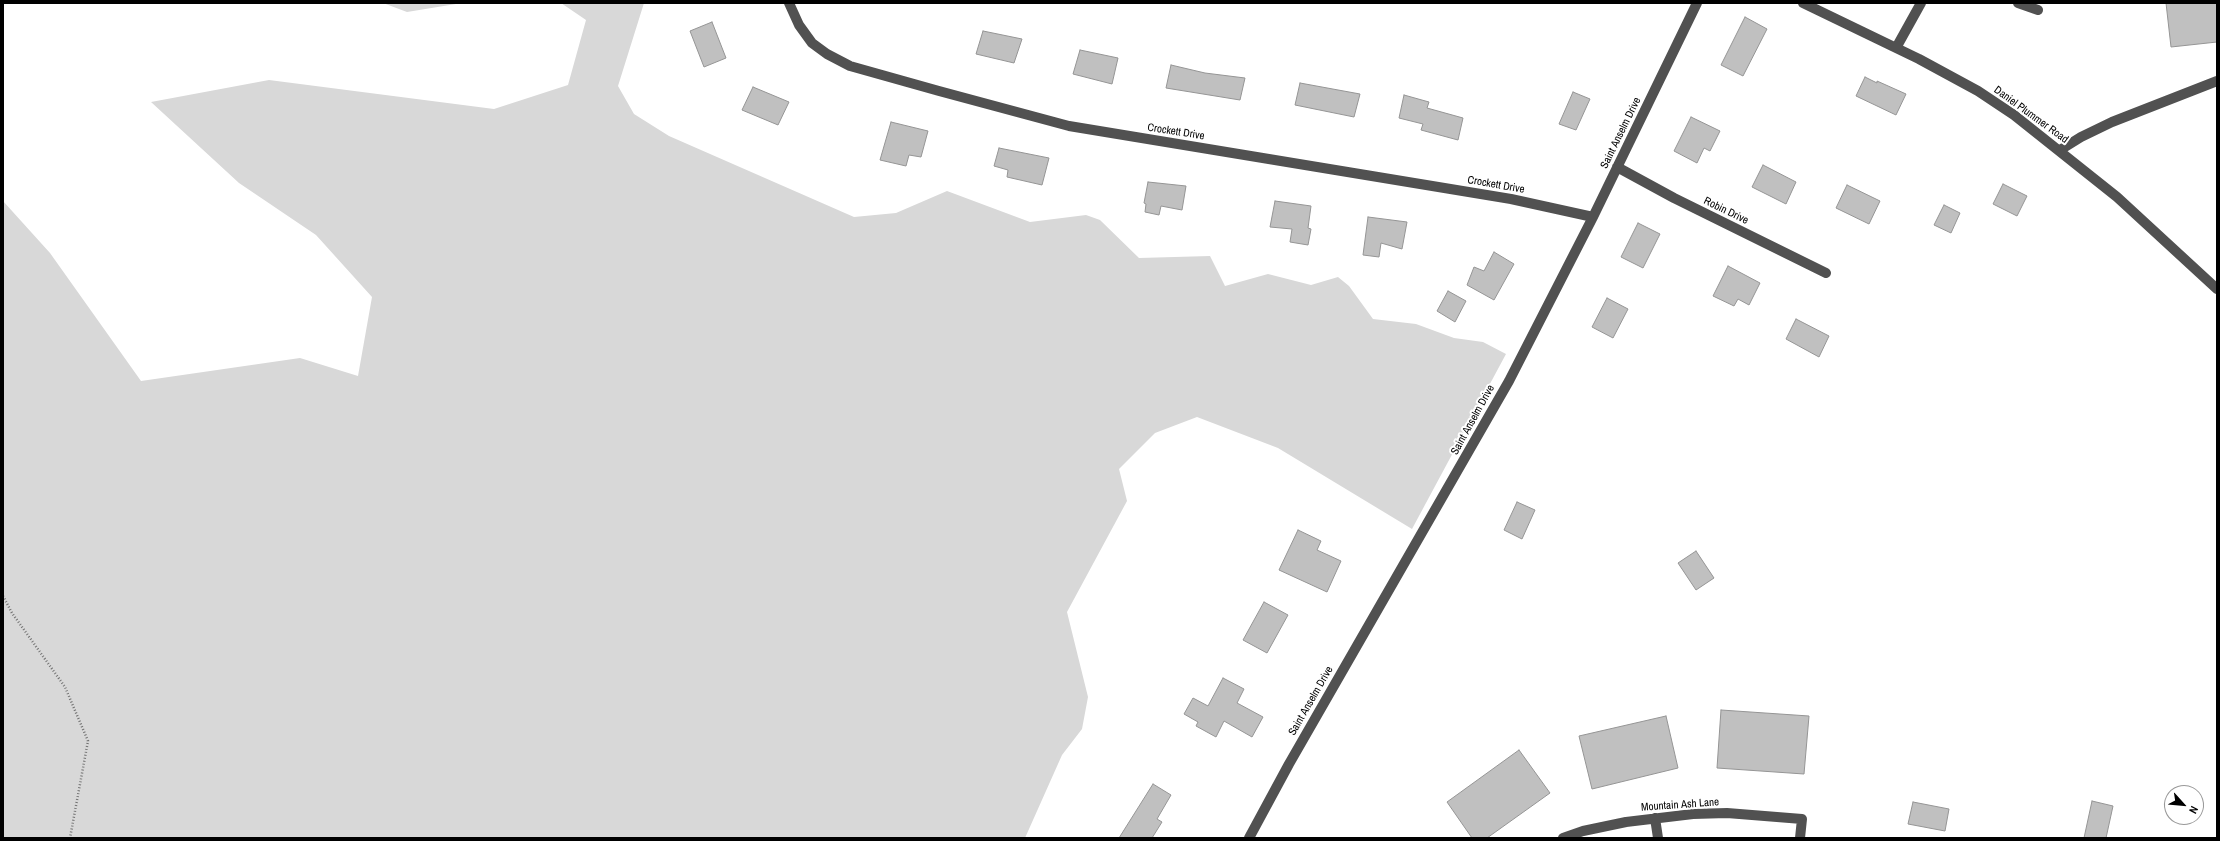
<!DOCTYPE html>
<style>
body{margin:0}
#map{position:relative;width:2220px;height:841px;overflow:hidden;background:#fff;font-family:"Archivo Narrow",sans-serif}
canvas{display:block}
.frame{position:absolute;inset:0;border:4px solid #000;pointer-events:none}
.north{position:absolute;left:2164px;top:785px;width:40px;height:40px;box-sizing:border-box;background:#fff;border:1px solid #999;border-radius:50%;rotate:117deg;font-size:11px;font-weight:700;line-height:16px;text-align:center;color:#000}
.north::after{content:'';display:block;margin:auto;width:14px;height:18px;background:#000;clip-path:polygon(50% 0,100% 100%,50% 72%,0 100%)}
</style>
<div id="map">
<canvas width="2220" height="841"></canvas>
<div class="frame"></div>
<div class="north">N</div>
</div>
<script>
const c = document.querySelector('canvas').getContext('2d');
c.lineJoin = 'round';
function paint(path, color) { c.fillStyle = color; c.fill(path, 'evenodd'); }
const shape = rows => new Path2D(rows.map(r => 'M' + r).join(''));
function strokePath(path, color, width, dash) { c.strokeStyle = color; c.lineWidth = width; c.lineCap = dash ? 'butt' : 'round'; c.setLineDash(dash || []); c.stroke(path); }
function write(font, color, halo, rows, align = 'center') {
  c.font = font + ' "Archivo Narrow",sans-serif'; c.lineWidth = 4; c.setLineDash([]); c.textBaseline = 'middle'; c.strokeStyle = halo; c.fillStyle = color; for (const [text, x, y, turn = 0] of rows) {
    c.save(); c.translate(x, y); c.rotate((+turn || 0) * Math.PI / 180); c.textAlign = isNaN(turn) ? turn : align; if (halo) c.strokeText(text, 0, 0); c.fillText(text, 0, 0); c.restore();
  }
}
const green = shape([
 [383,3,462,3,407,12],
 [561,3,644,3,618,86,634,114,669,136,854,217,896,213,947,191,1030,222,1086,215,1100,220,1139,258,1210,256,1225,286,1268,274,1311,285,1338,277,1349,286,1373,319,1416,324,1454,338,1483,342,1506,354,1412,529,1278,448,1197,417,1155,433,1119,469,1127,501,1067,612,1088,697,1082,729,1062,755,1025,838,3,838,3,201,50,253,141,381,300,358,358,376,372,297,316,235,239,183,151,102,269,80,494,109,568,85,586,20]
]);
const building = shape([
 [2166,3,2217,3,2217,42,2171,47,2166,3],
 [1745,17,1767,29,1743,76,1721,65,1745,17],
 [712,22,726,58,704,67,690,31,712,22],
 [983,31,1022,39,1014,63,976,54,983,31],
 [1080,50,1118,58,1112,84,1073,74,1080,50],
 [1171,65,1205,73,1245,78,1240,100,1166,88,1171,65],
 [1865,77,1877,83,1877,81,1906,94,1896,115,1856,96,1865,77],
 [1300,83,1360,94,1354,117,1295,105,1300,83],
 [753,87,789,102,778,125,742,110,753,87],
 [1573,92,1590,99,1576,130,1559,124,1573,92],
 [1404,95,1429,102,1427,108,1463,118,1458,140,1421,130,1423,124,1399,118,1404,95],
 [1691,117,1720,131,1710,151,1704,148,1697,163,1674,151,1691,117],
 [891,122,928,131,921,157,909,155,906,166,880,160,891,122],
 [999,148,1049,158,1042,185,1007,177,1008,170,994,166,999,148],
 [1763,165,1796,182,1786,204,1752,187,1763,165],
 [1148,182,1186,186,1182,210,1161,206,1159,215,1145,212,1146,204,1144,203,1148,182],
 [2003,184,2027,196,2017,216,1993,204,2003,184],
 [1847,185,1880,201,1869,224,1836,208,1847,185],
 [1275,201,1311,206,1308,228,1311,229,1308,245,1290,242,1292,229,1270,227,1275,201],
 [1944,205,1960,213,1951,233,1934,225,1944,205],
 [1368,217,1407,222,1402,249,1381,243,1379,257,1363,255,1368,217],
 [1638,223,1660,234,1643,268,1621,257,1638,223],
 [1494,252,1514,264,1494,300,1467,285,1474,267,1484,271,1494,252],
 [1728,266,1760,283,1749,305,1738,299,1734,306,1713,296,1728,266],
 [1448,291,1466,301,1455,322,1437,311,1448,291],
 [1607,298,1628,309,1613,338,1592,327,1607,298],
 [1796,319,1829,336,1819,357,1786,339,1796,319],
 [1517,502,1535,510,1522,539,1504,530,1517,502],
 [1298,530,1321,541,1317,550,1341,561,1327,592,1279,570,1298,530],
 [1696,551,1714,578,1696,590,1678,563,1696,551],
 [1264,602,1288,615,1267,653,1243,640,1264,602],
 [1223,678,1244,689,1237,703,1263,717,1252,737,1224,721,1216,737,1196,726,1198,722,1184,714,1193,698,1208,706,1223,678],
 [1721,710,1809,716,1804,774,1717,768,1721,710],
 [1666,716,1678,768,1592,789,1579,736,1666,716],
 [1519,750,1550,793,1487,838,1472,838,1447,802,1519,750],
 [1153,784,1171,795,1157,819,1162,822,1152,838,1119,838,1153,784],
 [2092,801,2113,806,2106,838,2084,838,2092,801],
 [1913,802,1949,809,1945,831,1908,824,1913,802]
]);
const path = shape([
 [3,596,12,613,65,687,88,741,70,838]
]);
const minor = shape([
 [789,3,799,25,812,43,827,54,850,66,939,91,1069,126,1511,199,1593,217],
 [1803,3,1919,59,1978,91,2014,115,2117,197,2217,289],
 [2018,3,2038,10],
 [1896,48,1921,3],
 [2060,150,2081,137,2112,122,2217,81],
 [1617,167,1674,198,1826,273],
 [1655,818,1658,838],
 [1249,838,1289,764,1509,381,1593,217,1697,3],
 [1563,838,1583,831,1626,822,1693,814,1727,813,1802,819,1800,838]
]);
const streetNames = [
 ["Daniel Plummer Road",2031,115,36],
 ["Crockett Drive",1176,132,9],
 ["Saint Anselm Drive",1621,133,-64],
 ["Crockett Drive",1496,185,10],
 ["Robin Drive",1726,211,26],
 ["Saint Anselm Drive",1473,420,-61],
 ["Saint Anselm Drive",1311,701,-60],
 ["Mountain Ash Lane",1680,805,-4]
];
paint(green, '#d8d8d8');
paint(building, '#c0c0c0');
strokePath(building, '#959595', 1);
strokePath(path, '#737373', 2.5, [1, 2]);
strokePath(minor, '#515151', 10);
write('11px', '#000', '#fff', streetNames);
</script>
